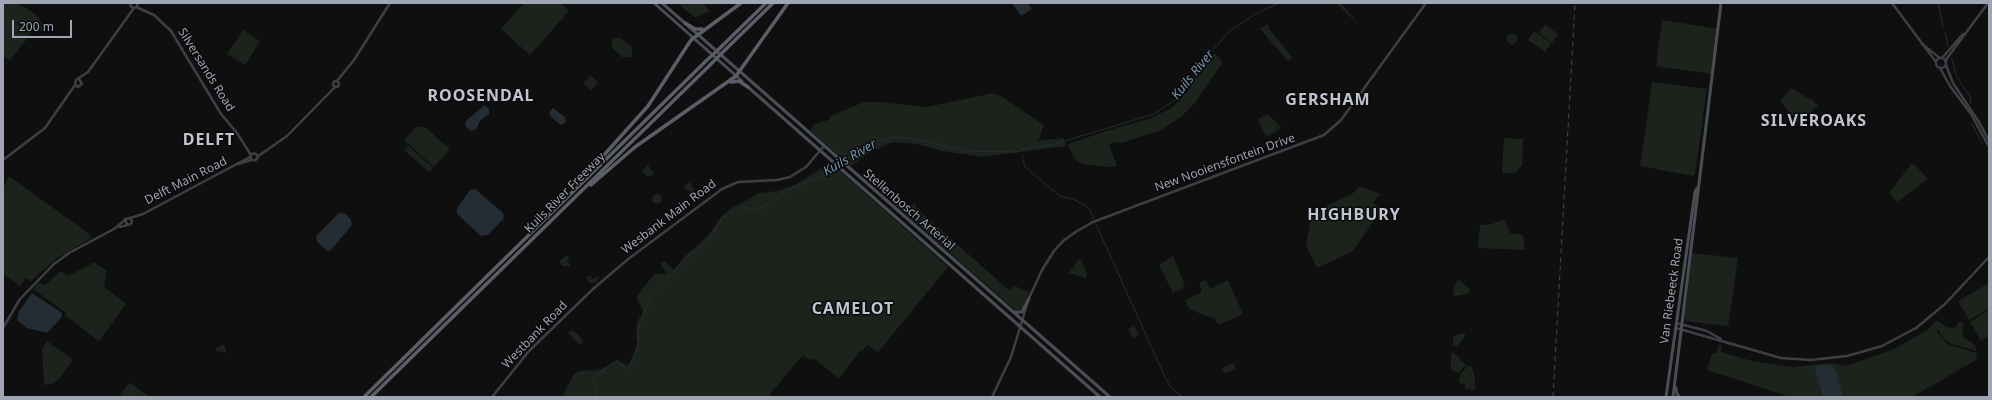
<!DOCTYPE html>
<style>
body{margin:0}
#map{position:relative;width:1992px;height:400px;overflow:hidden;background:#0f0f10;font-family:"Noto Sans",sans-serif}
canvas{display:block}
.frame{position:absolute;inset:0;border:4px solid #9fa5b2;pointer-events:none}
.scale{position:absolute;left:12px;top:20px;width:60px;height:18px;box-sizing:border-box;border:2px solid #9fa5b2;border-top:0;padding-left:5px;font-size:12px;line-height:14px;white-space:nowrap;color:#9fa5b2;-webkit-text-stroke:3px #0a0a0b;paint-order:stroke}
</style>
<div id="map">
<canvas width="1992" height="400"></canvas>
<div class="frame"></div>
<div class="scale">200 m</div>
</div>
<script>
const c = document.querySelector('canvas').getContext('2d');
c.lineJoin = 'round';
function paint(path, color) { c.fillStyle = color; c.fill(path, 'evenodd'); }
const shape = rows => new Path2D(rows.map(r => 'M' + r).join(''));
function strokePath(path, color, width, dash) { c.strokeStyle = color; c.lineWidth = width; c.lineCap = dash ? 'butt' : 'round'; c.setLineDash(dash || []); c.stroke(path); }
function write(font, color, halo, rows, align = 'center') {
  c.font = font + ' "Noto Sans",sans-serif'; c.lineWidth = 3; c.setLineDash([]); c.textBaseline = 'middle'; c.strokeStyle = halo; c.fillStyle = color; for (const [text, x, y, turn = 0] of rows) {
    c.save(); c.translate(x, y); c.rotate((+turn || 0) * Math.PI / 180); c.textAlign = isNaN(turn) ? turn : align; if (halo) c.strokeText(text, 0, 0); c.fillText(text, 0, 0); c.restore();
  }
}
const green = shape([
 [3,3,14,3,27,8,36,15,44,27,43,30,39,31,35,28,10,61,3,56],
 [524,3,561,3,569,11,530,55,501,29],
 [677,3,703,3,710,11,695,18],
 [1336,3,1341,3,1364,30,1353,19],
 [1662,20,1718,29,1712,74,1656,66],
 [1268,24,1269,29,1292,57,1288,61,1260,29],
 [1545,25,1558,34,1552,43,1539,33],
 [243,30,260,41,245,65,227,54],
 [1534,31,1551,43,1545,52,1528,40],
 '1506.5 39a5.5 5.5 0 1 1 11 0a5.5 5.5 0 1 1-11 0Z',
 [612,38,621,38,632,47,632,57,622,57,612,48],
 [1214,53,1223,62,1194,104,1181,117,1161,130,1121,143,1117,142,1109,144,1117,166,1110,167,1082,164,1074,158,1068,144,1106,131,1149,119,1172,108,1186,93,1203,66],
 [590,75,598,82,591,91,583,83],
 [1652,82,1707,89,1695,174,1693,176,1640,166],
 [1791,88,1811,100,1814,100,1814,102,1818,105,1800,125,1780,101],
 [993,93,1001,96,1044,125,1038,141,1064,138,1066,146,982,157,942,151,916,144,893,142,872,151,851,166,810,130,815,124,828,120,831,116,864,102,879,102,927,107],
 [1268,114,1282,128,1266,137,1258,119],
 [416,127,425,127,450,149,434,167,404,140],
 [1504,138,1523,139,1522,165,1515,173,1502,173],
 [408,146,433,168,429,172,404,150],
 [831,163,948,267,878,352,867,345,862,351,861,350,839,378,813,358,810,361,803,355,770,394,774,397,562,397,573,375,579,371,596,370,599,367,598,371,617,360,627,365,629,364,638,343,636,339,635,340,637,336,636,329,638,320,643,313,642,308,637,300,637,296,654,274,668,274,660,264,664,261,674,270,683,258,708,236,720,218,730,209,760,193,777,191,794,185],
 [1911,164,1916,166,1928,179,1898,201,1895,201,1889,193],
 [648,165,654,174,648,177,642,171],
 [9,176,88,233,91,238,57,258,31,281,26,278,20,286,3,274,3,189],
 [690,182,695,191,691,194,684,186],
 [1360,186,1380,194,1373,203,1382,209,1353,251,1319,267,1316,266,1306,245,1311,218,1320,209,1352,194],
 '652 199a5 5 0 1 1 10 0a5 5 0 1 1-10 0Z',
 [915,202,916,208,1010,291,1014,286,1017,287,1029,292,1022,310,1015,310,895,205,912,206],
 [1502,220,1505,221,1510,233,1523,235,1525,250,1478,248,1480,225,1492,224],
 [1692,253,1738,258,1728,326,1684,321],
 [567,255,570,258,567,261,571,266,562,266,559,261],
 [1173,256,1185,286,1183,288,1173,293,1159,265],
 [1080,258,1087,273,1086,278,1069,273],
 [93,263,95,263,107,271,104,287,126,304,99,341,65,315,66,313,33,289,39,282,45,285,61,271,68,276],
 [589,275,593,279,597,276,599,278,595,283,590,283,586,278],
 [1458,279,1471,290,1466,294,1455,296,1453,294,1454,287],
 [1206,280,1210,289,1228,280,1243,314,1218,325,1214,317,1211,318,1189,309,1185,300,1202,292,1199,283],
 [1989,283,1989,309,1969,320,1958,301],
 [1989,310,1989,336,1981,341,1970,322],
 [1937,320,1946,327,1955,328,1959,322,1964,323,1962,336,1975,345,1977,351,1951,344,1943,338,1938,329,1936,331,1947,344,1976,353,1977,356,1976,360,1912,397,1790,397,1707,370,1712,353,1716,354,1719,345,1722,346,1721,352,1752,361,1791,367,1834,363,1846,366,1894,349,1928,330],
 [1134,325,1139,335,1133,338,1128,329],
 [571,330,578,334,583,342,580,345,568,333],
 [1463,333,1465,334,1465,337,1457,346,1453,345,1453,336],
 [47,341,73,360,59,379,52,384,44,385,42,349],
 [224,344,227,353,216,351,216,348],
 [1453,352,1466,365,1458,373,1451,370,1451,355],
 [1233,363,1236,369,1225,374,1222,368],
 [1471,366,1475,376,1475,390,1465,389,1465,384,1459,383,1460,374,1467,367],
 [129,383,130,383,150,397,118,397]
]);
const water = shape([
 [1012,3,1028,3,1032,9,1021,16],
 [485,105,489,110,489,114,480,121,476,129,471,131,467,128,465,124,467,120],
 [553,108,565,117,566,122,561,125,551,117,549,113],
 [475,189,503,213,504,218,488,235,481,236,457,214,457,208,470,190],
 [339,213,346,214,351,220,352,225,331,250,328,251,317,242,316,236],
 [32,293,62,313,61,318,47,333,27,328,17,320,19,311],
 [1818,365,1831,365,1835,369,1843,397,1823,397,1815,369]
]);
const stream = shape([
 [1938,3,1943,26],
 [1945,32,1948,47],
 [1952,59,1956,75,1970,97,1971,104],
 [1972,124,1982,143],
 [1022,155,1025,167,1032,173,1060,196,1073,199,1086,206,1090,211,1165,377,1171,388,1183,397],
 [839,166,868,144,888,138,899,137,920,140,965,151,1017,152,1025,149,1055,144,1154,114,1178,98,1207,56,1231,30,1257,13,1279,3],
 [597,397,593,377,617,361,627,369,633,360,638,345,639,326,651,297,689,255,708,240,724,216,743,207,754,210,765,206,794,187,828,174,836,168]
]);
const secondary = shape([
 [130,3,131,7,134,8,137,7,138,3],
 [1892,3,1936,62],
 [136,7,154,15,171,31,221,114,237,133,251,155],
 [1922,44,1940,58],
 [1942,58,1963,34],
 '1936 63a5 5 0 1 1 10 0a5 5 0 1 1-10 0Z',
 [1945,61,1988,3],
 [1946,65,1953,83,1979,122,1989,141],
 [1940,68,1950,86,1971,114,1989,147],
 [79,79,82,84,78,87,75,84,76,80,88,72,134,8],
 '333 84a3 3 0 1 1 6 0a3 3 0 1 1-6 0Z',
 [337,81,354,60,390,3],
 [1989,150,1989,153],
 '250.5 157a3.5 3.5 0 1 1 7 0a3.5 3.5 0 1 1-7 0Z',
 [257,157,287,136,335,87],
 [3,160,45,128,75,85],
 [239,164,251,160],
 [130,218,143,214,250,157],
 [120,227,131,224,132,221,130,218,125,219,127,224],
 [1676,323,1707,331,1721,339],
 [3,328,20,299,54,264,69,253,114,229,125,220],
 [1676,328,1781,358,1811,360,1847,356,1882,346,1916,328,1945,304,1989,257],
 [492,397,529,351,593,289,627,260,722,189,738,182,777,180,790,177,806,167,824,146],
 [992,397,1011,357,1029,298,1042,270,1054,251,1063,241,1077,231,1093,222,1324,135,1341,120,1426,3]
]);
const primary = shape([
 [654,3,742,81],
 [662,3,1110,397],
 [748,87,1100,397],
 [1015,312,1022,312,1029,298],
 [1676,388,1677,394,1680,397],
 [1666,397,1695,192,1697,188],
 [1673,397,1721,3]
]);
const highway = shape([
 [685,23,695,29,702,29],
 [722,46,766,3],
 [726,49,773,3],
 [731,82,739,81,748,87],
 [587,174,648,106,691,40,741,3],
 [591,185,635,147,736,76,788,3],
 [364,397,705,62],
 [371,397,710,65]
]);
const rail = shape([
 [1553,397,1575,3]
]);
const highwayBridge = shape([
 [705,62,722,46],
 [710,65,726,49]
]);
const streetNames = [
 ["Silversands Road",206,70,58],
 ["New Nooiensfontein Drive",1225,163,-20],
 ["Delft Main Road",186,181,-27],
 ["Kuils River Freeway",565,193,-45],
 ["Stellenbosch Arterial",909,210,41],
 ["Wesbank Main Road",669,217,-37],
 ["Van Riebeeck Road",1672,291,-82],
 ["Westbank Road",535,335,-46]
];
const waterNames = [
 ["Kuils River",1193,75,-51],
 ["Kuils River",850,158,-30]
];
const districtNames = [
 ["ROOSENDAL",481,96],
 ["GERSHAM",1328,100],
 ["SILVEROAKS",1814,121],
 ["DELFT",209,140],
 ["HIGHBURY",1354,215],
 ["CAMELOT",853,309]
];
paint(green, '#1b231c');
paint(water, '#252d34');
strokePath(stream, '#252d34', 1);
strokePath(secondary, '#3d3f45', 2.5);
strokePath(primary, '#4b4d55', 3);
strokePath(highway, '#5b5e67', 3.5);
strokePath(rail, '#46484e', 1, [5, 4]);
strokePath(highwayBridge, '#5b5e67', 3.5);
write('12px', '#9fa5b2', '#0a0a0b', streetNames);
write('italic 13px', '#7393b0', '#0a0a0b', waterNames);
c.letterSpacing = '1px';
write('bold 16px', '#c0c4ce', '#0a0a0b', districtNames);
c.letterSpacing = '0px';
</script>
